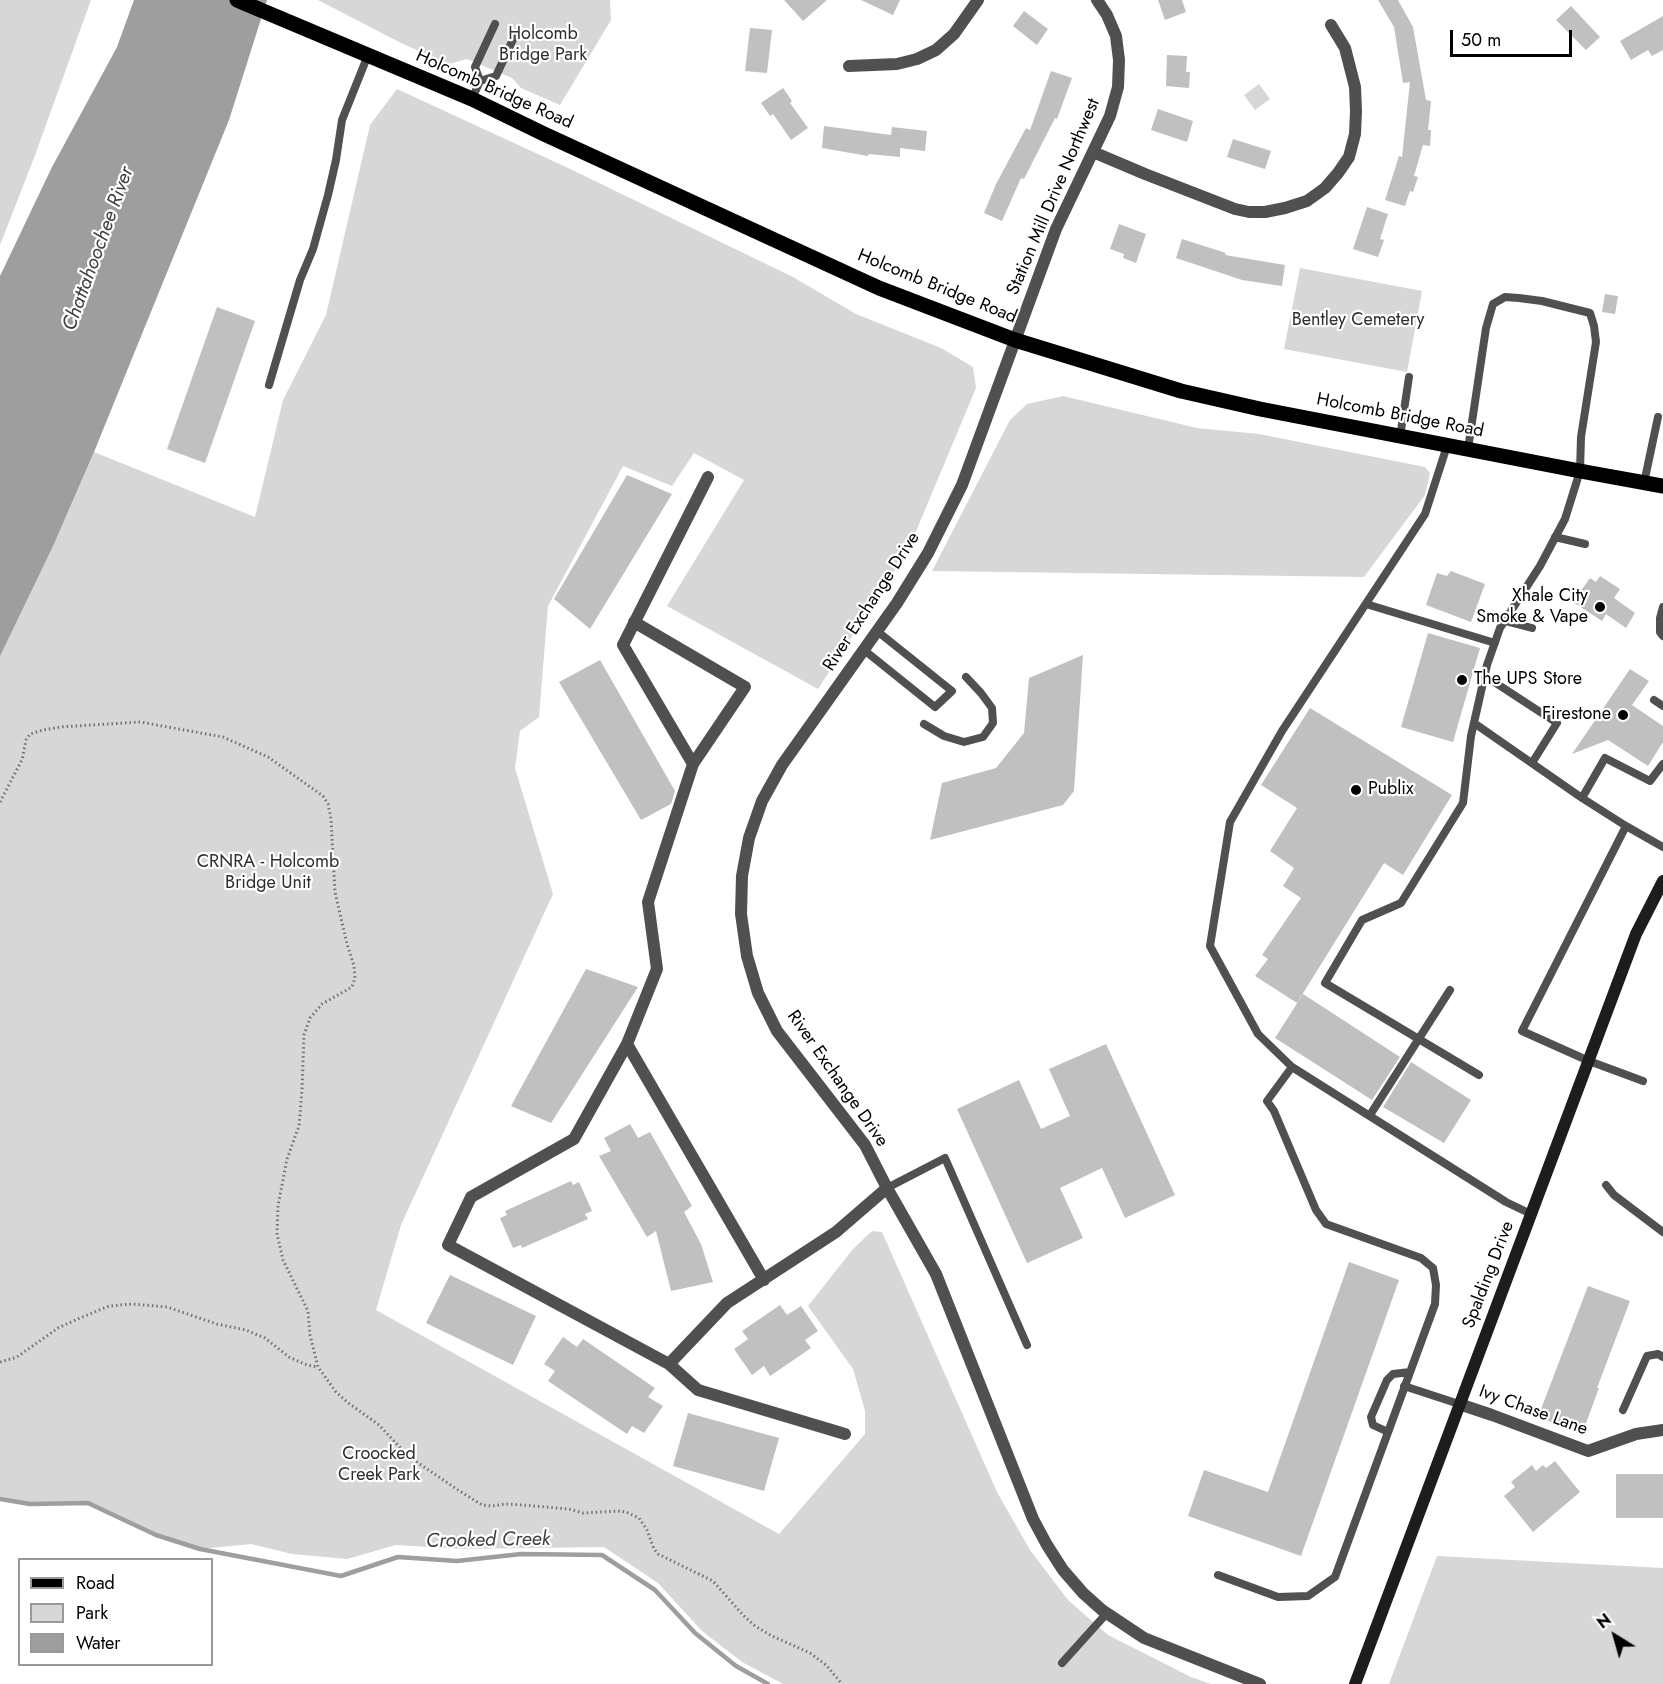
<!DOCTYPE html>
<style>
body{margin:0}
#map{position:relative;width:1663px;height:1684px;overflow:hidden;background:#fff;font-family:Jost,sans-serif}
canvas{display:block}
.legend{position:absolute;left:18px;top:1558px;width:195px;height:108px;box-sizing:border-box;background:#fff;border:2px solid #999;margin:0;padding:8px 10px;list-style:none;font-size:18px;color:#000}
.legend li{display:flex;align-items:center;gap:12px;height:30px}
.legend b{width:30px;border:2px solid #999}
.north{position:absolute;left:1585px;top:1606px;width:60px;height:60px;-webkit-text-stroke:4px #fff;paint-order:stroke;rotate:323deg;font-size:16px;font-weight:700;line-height:24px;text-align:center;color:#000}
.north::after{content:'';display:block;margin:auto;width:21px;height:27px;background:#000;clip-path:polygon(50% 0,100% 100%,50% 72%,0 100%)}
.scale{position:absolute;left:1450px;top:30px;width:122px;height:27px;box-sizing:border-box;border:3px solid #000;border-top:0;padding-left:8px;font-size:18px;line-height:21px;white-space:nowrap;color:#000;-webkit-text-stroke:4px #fff;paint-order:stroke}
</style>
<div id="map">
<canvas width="1663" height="1684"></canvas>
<ul class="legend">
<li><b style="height:8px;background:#000"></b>Road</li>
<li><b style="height:16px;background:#d7d7d7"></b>Park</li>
<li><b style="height:16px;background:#9e9e9e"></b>Water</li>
</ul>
<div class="north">N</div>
<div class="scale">50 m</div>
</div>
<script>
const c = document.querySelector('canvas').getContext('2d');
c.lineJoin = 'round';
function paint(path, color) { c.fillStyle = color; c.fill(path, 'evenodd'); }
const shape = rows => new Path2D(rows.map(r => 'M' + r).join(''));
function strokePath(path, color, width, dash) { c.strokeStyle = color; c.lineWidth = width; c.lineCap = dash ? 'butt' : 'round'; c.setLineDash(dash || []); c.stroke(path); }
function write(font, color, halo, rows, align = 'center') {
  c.font = font + ' Jost,sans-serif'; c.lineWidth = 4.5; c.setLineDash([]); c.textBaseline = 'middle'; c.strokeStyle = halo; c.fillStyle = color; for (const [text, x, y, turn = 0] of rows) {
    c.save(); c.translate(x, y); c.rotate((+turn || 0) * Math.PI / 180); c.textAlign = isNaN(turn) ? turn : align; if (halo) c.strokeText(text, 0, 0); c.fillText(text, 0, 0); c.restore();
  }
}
const green = shape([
 [0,0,91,0,34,158,0,245],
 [318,0,610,0,611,20,560,105,521,88,512,78,467,59,449,64,403,44],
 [1259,84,1270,99,1255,110,1244,95],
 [397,89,566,167,793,277,856,314,941,348,973,367,976,388,909,548,818,689,667,606,744,480,694,453,672,486,623,466,548,606,539,717,520,731,515,768,553,894,401,1225,376,1310,779,1534,865,1434,865,1411,853,1369,808,1306,853,1249,872,1231,882,1232,997,1492,1030,1550,1068,1600,1108,1635,1191,1677,1211,1684,783,1684,742,1662,702,1631,658,1583,604,1547,461,1549,396,1545,347,1559,292,1554,251,1544,200,1549,156,1535,88,1503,30,1504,0,1499,0,652,54,544,94,452,255,517,283,400,326,315,370,125],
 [1300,268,1422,291,1407,372,1284,349],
 [1063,396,1197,428,1259,434,1425,467,1430,473,1425,495,1364,577,932,571,1010,420,1027,404],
 [1437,1556,1663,1568,1663,1684,1389,1684]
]);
const water = shape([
 [134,0,267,0,229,120,94,452,54,544,0,656,0,276,52,167,117,47]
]);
const stream = shape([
 [0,1499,30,1504,88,1503,156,1535,200,1549,341,1576,398,1557,457,1561,521,1554,602,1555,655,1590,695,1633,736,1666,768,1684]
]);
const building = shape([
 [784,0,827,0,803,21],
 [861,0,900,0,893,15],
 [1158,0,1182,0,1186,12,1165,20],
 [1378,0,1398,0,1413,27,1426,100,1431,101,1428,130,1431,130,1430,146,1423,145,1414,176,1418,177,1413,192,1410,191,1405,206,1385,200,1399,156,1402,157,1410,82,1403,83,1394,27],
 [1571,6,1600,37,1586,50,1556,20],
 [1024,11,1048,29,1037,45,1013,26],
 [1663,16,1663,50,1652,56,1648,50,1631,60,1620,41],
 [750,28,772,30,767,73,745,71],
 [1167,55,1187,56,1186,72,1190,72,1189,88,1166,86],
 [1051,71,1072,78,1057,119,1055,118,1024,179,1021,178,1002,221,984,213,996,184,1026,128,1030,130],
 [783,88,792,101,790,103,808,128,791,140,773,114,770,116,761,103],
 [1158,109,1193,121,1187,142,1151,130],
 [824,126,891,135,892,127,927,131,925,151,900,148,900,157,869,154,868,156,822,148],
 [1233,139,1271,151,1265,169,1227,157],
 [1367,207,1388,214,1380,239,1384,240,1378,257,1353,249],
 [1119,224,1146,234,1136,263,1123,258,1124,254,1110,249],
 [1182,239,1226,253,1225,255,1285,265,1282,286,1242,280,1176,258],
 [1605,294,1618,296,1615,314,1602,312],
 [217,307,255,321,205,463,167,449],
 [627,475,672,494,590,629,554,599],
 [1451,571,1485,584,1471,622,1426,605,1437,573,1447,576],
 [1600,576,1620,589,1614,598,1635,613,1626,628,1606,614,1602,621,1573,602,1590,578,1596,582],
 [1428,633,1480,648,1453,742,1401,727],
 [1083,655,1074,791,1063,805,930,840,942,783,996,768,1024,733,1029,678],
 [600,660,675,791,671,804,641,820,559,682],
 [1630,669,1649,681,1632,705,1663,726,1663,742,1648,766,1608,740,1572,754],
 [1310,708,1452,795,1403,875,1384,863,1297,1003,1255,976,1268,959,1262,955,1301,898,1283,886,1294,868,1270,851,1297,808,1261,785],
 [586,969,638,987,551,1123,511,1106],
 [1303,994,1400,1057,1372,1100,1275,1038],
 [1106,1044,1175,1195,1125,1218,1102,1168,1060,1188,1083,1238,1027,1263,957,1109,1019,1080,1041,1129,1070,1116,1049,1069],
 [1411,1062,1471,1100,1444,1143,1383,1107],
 [630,1124,638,1138,650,1132,692,1206,684,1212,701,1244,713,1282,671,1291,656,1231,647,1237,599,1156,611,1151,604,1138],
 [571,1181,573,1185,579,1182,592,1211,585,1214,588,1219,522,1248,521,1245,513,1248,500,1218,507,1215,505,1211],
 [1349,1262,1399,1280,1301,1556,1188,1516,1204,1470,1268,1492],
 [450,1275,536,1316,513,1365,426,1323],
 [1588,1286,1630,1301,1597,1388,1599,1388,1582,1434,1538,1417],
 [780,1305,787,1315,801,1306,818,1331,805,1340,811,1348,770,1376,764,1366,752,1375,734,1349,748,1339,742,1331],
 [563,1337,577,1347,583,1339,655,1388,648,1397,663,1406,644,1433,632,1426,627,1434,548,1381,555,1371,544,1364],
 [688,1413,779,1438,764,1491,673,1466],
 [1555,1461,1580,1492,1533,1532,1504,1496,1515,1487,1511,1482,1532,1465,1536,1471,1543,1465,1546,1468],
 [1616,1474,1663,1474,1663,1518,1616,1518]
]);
const path = shape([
 [0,802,22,760,26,740,30,734,43,730,60,727,140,722,223,737,268,757,323,796,328,804,331,819,335,892,347,944,354,966,355,978,352,987,322,1004,310,1018,304,1035,302,1090,299,1126,287,1159,278,1206,277,1234,283,1260,308,1311,310,1335,318,1367,336,1392,347,1402,379,1425,408,1456,458,1490,482,1505,492,1506,506,1504,522,1505,569,1509,583,1513,618,1511,626,1512,639,1518,647,1530,654,1549,658,1554,713,1581,743,1615,755,1626,772,1636,810,1653,826,1665,842,1684],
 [0,1362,17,1357,58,1328,80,1318,109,1306,132,1304,167,1307,217,1324,246,1330,265,1338,289,1357,307,1365,318,1367]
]);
const lane = shape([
 [480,81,496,76,516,33],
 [472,99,480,81,475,67,495,24],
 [269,385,300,280,313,249,328,195,336,160,342,120,368,55],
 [1400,437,1409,377],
 [1447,446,1425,514,1282,731,1230,822,1210,946,1258,1034,1292,1067,1506,1202,1531,1214],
 [1468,449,1486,328,1493,304,1505,297,1519,298,1542,301,1590,313,1594,326,1596,342,1581,437,1580,471,1565,519,1540,566,1500,628,1487,665,1471,736,1463,803,1401,903,1362,920,1325,983,1479,1075],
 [1644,483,1658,417],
 [1555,537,1585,544],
 [1366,604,1495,643],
 [1663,607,1660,618,1660,632,1663,636],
 [1505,621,1532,628],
 [864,650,935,707,952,691,877,631],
 [1485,676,1557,723,1532,763],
 [1654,700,1663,706],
 [1474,723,1582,798,1626,826],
 [924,724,944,736,964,742,983,737,993,723,992,708,981,693,966,677],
 [1582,798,1605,758,1650,781,1663,764],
 [1643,1081,1589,1061,1522,1031,1626,826,1663,847],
 [1370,1115,1450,990],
 [1606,1185,1614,1195,1663,1232],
 [887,1188,945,1158,1027,1345],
 [1404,1386,1459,1404],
 [1623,1410,1647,1356,1658,1354,1663,1357],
 [1388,1432,1373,1425,1371,1417,1387,1380,1393,1374,1410,1372],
 [1218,1575,1278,1597,1308,1596,1335,1577,1435,1304,1436,1285,1433,1268,1421,1258,1326,1224,1316,1210,1274,1111,1267,1101,1292,1067],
 [1062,1663,1107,1613]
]);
const street = shape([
 [1097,0,1107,15,1116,36,1119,60,1118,87,1110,116,1056,229,962,485,928,553,897,603,782,765,762,801,749,838,742,876,741,914,747,956,758,993,777,1031,865,1145,887,1188,936,1274,1033,1519,1047,1545,1063,1570,1083,1593,1102,1610,1144,1638,1260,1684],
 [849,66,897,64,917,59,936,50,954,34,978,0],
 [1093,152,1145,174,1235,209,1249,212,1265,212,1285,208,1307,201,1325,188,1338,173,1349,157,1355,134,1356,111,1355,87,1345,48,1331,25],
 [708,477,623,645,693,764,648,902,657,969,627,1044,574,1139,471,1197,448,1245,669,1364,698,1390,845,1434],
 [634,622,745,687,693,764],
 [627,1044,764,1280],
 [669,1364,727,1303,836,1232,887,1188],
 [1459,1404,1492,1415,1588,1451,1636,1434,1663,1430]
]);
const secondary = shape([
 [1355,1684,1636,934,1663,881]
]);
const primary = shape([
 [237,0,472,99,544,134,879,288,1015,340,1181,391,1260,409,1580,471,1663,486]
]);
const markers = [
 [1600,607,6,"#000"],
 [1462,680,6,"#000"],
 [1623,715,6,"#000"],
 [1356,790,6,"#000"]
];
const parkNames = [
 ["Holcomb",543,35],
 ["Bridge Park",543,56],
 ["Bentley Cemetery",1358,321],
 ["CRNRA - Holcomb",268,863],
 ["Bridge Unit",268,884],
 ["Croocked",379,1455],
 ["Creek Park",379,1476]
];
const streetNames = [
 ["Holcomb Bridge Road",494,90,24],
 ["Station Mill Drive Northwest",1054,197,-67],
 ["Holcomb Bridge Road",937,287,22],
 ["Holcomb Bridge Road",1400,416,11],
 ["River Exchange Drive",872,602,-57],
 ["River Exchange Drive",837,1079,55],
 ["Spalding Drive",1489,1275,-69],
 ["Ivy Chase Lane",1533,1411,20]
];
const poiNames = [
 ["Xhale City",1588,597],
 ["Smoke & Vape",1588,618],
 ["The UPS Store",1474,680,"left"],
 ["Firestone",1611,715],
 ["Publix",1368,790,"left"]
];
const waterNames = [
 ["Chattahoochee River",99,249,-70],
 ["Crooked Creek",488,1541,-1]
];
paint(green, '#d7d7d7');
paint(water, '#9e9e9e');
strokePath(stream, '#9e9e9e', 4.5);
paint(building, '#c0c0c0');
strokePath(path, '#727272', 3, [1.5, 3]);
strokePath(lane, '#505050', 8);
strokePath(street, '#505050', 12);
strokePath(secondary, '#1d1d1d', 12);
strokePath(primary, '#000', 15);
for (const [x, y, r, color] of markers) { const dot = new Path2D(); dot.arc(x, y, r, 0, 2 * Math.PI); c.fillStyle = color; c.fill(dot); strokePath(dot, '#fff', 2); }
write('18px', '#2e2e2e', '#fff', parkNames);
write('18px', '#000', '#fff', streetNames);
write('18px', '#000', '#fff', poiNames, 'right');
write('italic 20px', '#3f3f3f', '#fff', waterNames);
</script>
